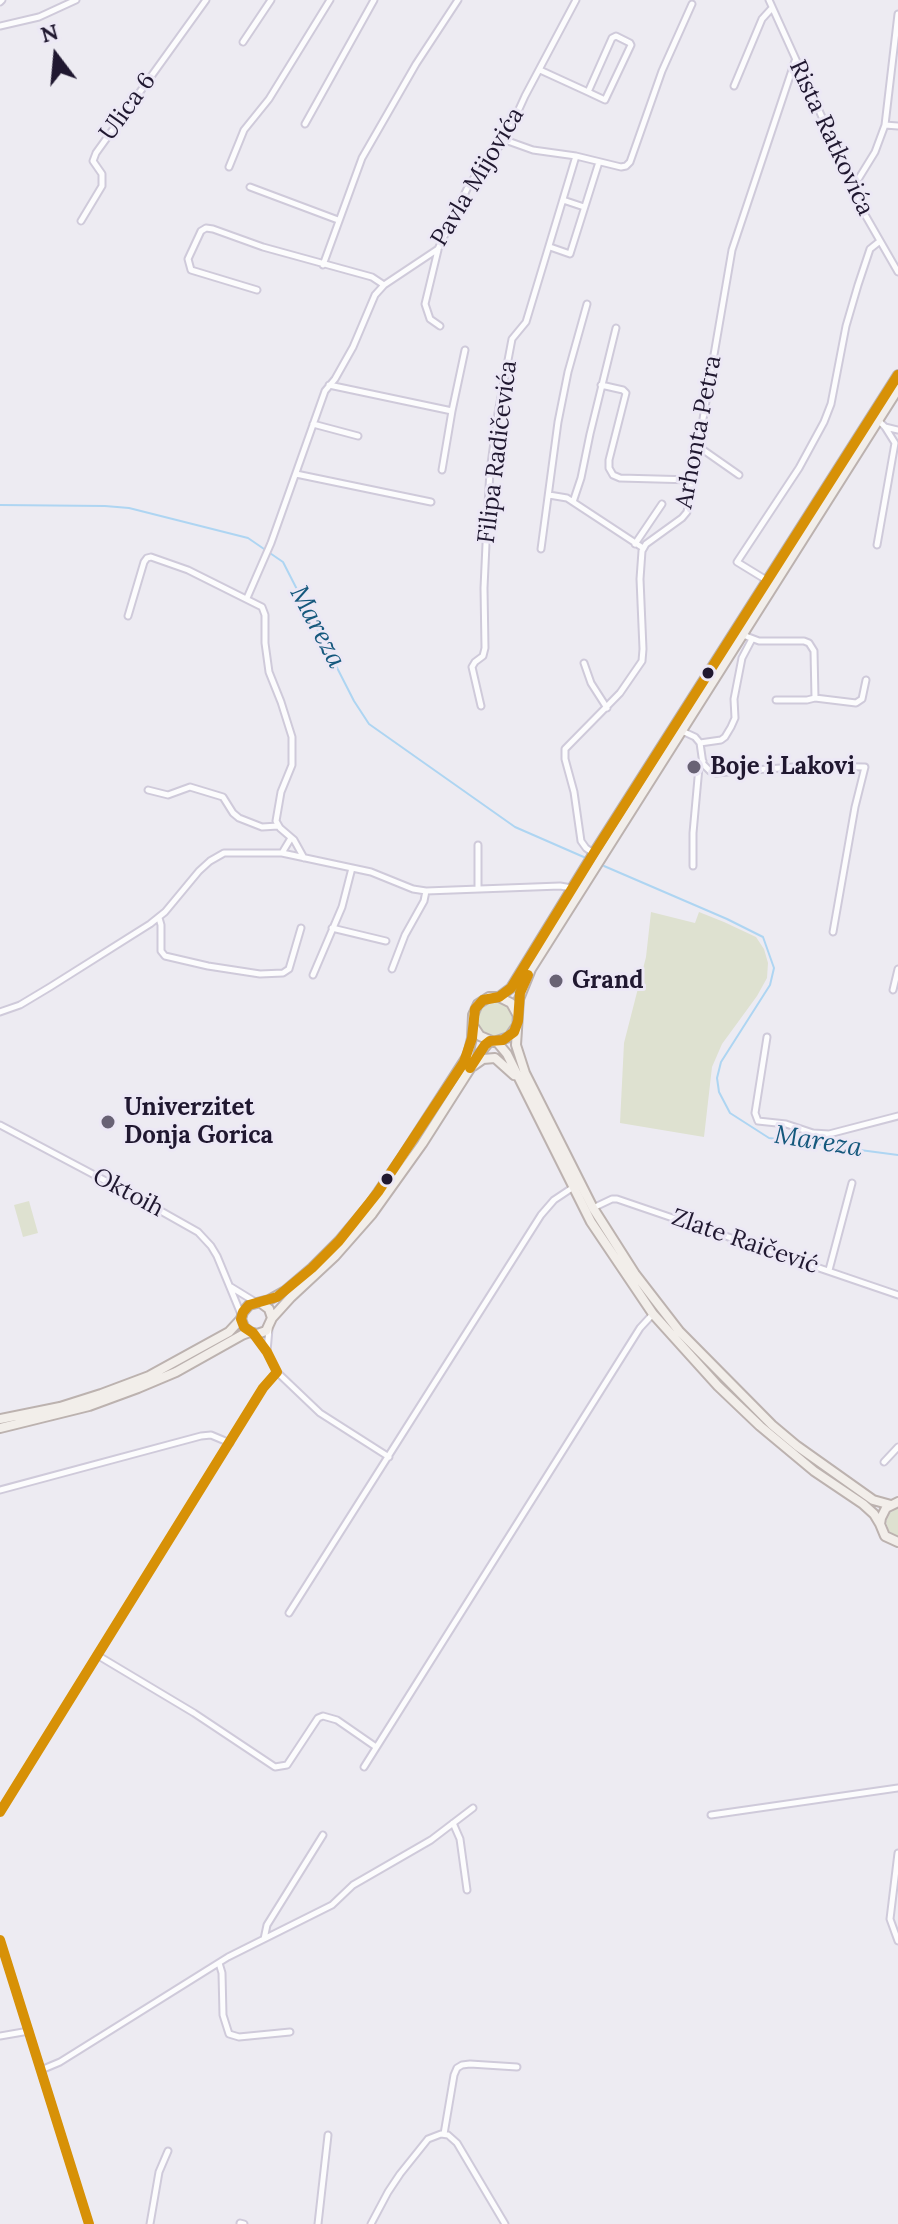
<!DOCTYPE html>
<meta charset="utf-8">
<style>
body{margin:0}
#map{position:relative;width:898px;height:2224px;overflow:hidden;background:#edebf2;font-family:Lora,serif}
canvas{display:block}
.north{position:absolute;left:16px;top:16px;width:80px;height:80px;-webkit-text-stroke:6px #ece8f5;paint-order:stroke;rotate:344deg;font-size:22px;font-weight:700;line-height:32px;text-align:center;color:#201830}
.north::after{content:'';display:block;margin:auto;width:28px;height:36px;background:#201830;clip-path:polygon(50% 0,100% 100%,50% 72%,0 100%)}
</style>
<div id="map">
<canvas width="898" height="2224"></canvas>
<div class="north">N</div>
</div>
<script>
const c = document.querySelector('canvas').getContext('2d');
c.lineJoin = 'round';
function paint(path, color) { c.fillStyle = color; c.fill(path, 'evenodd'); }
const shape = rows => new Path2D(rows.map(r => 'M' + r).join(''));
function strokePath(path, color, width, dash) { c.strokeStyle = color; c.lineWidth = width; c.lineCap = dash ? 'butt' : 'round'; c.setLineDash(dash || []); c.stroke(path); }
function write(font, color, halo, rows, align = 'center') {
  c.font = font + ' Lora,serif'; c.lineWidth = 6; c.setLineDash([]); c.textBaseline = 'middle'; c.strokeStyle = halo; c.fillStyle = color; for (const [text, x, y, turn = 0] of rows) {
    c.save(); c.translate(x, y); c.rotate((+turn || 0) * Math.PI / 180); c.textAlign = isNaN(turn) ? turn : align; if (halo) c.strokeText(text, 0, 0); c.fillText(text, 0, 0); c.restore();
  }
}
const green = shape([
 [651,912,695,923,699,912,724,922,756,937,764,949,768,963,767,978,757,996,722,1044,712,1067,704,1137,620,1123,624,1043,646,957],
 '477 1020a18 18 0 1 1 36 0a18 18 0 1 1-36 0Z',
 [29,1201,38,1233,23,1237,14,1205],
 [898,1508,898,1537,889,1531,886,1522,890,1513]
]);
const stream = shape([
 [0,505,105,506,129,508,248,538,283,562,354,701,369,724,515,827,586,858],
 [604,866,727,919,763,937,774,968,770,985,721,1062,717,1078,719,1092,730,1113,769,1138,898,1155]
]);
const street = shape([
 [769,0,850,179,860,206,898,272],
 [0,2,2,0],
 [0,26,39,17,76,0],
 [243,42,271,0],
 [540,70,588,92,605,100,631,45,630,43,616,36,612,38,588,92],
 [734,86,762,19,772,8],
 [305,124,374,0],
 [885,125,898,126],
 [505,140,533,150,576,156,621,167,626,166,630,162,662,71,692,4],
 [229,167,244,130,269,99,330,0],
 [852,184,859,178,875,152,885,125,898,14],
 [250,187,338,220],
 [563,200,584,207],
 [81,221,102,186,102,174,93,161,96,153,206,0],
 [550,247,570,254,599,162],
 [438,250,425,304,430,319,440,326],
 [323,265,362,158,416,64,458,0],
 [257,290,191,270,188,259,201,231,206,228,213,229,263,247,372,277,384,285],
 [329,385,452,411],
 [601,385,623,390,626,393,609,460,609,468,613,475,620,478,693,480],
 [313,424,358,436],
 [885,427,898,430],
 [699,447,739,475],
 [442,470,452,411,465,350],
 [296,474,431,502],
 [549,495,567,498,643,548],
 [573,502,581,478,590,434,616,328],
 [635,544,662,504],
 [877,545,895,443,885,427,878,420],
 [541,549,558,422,568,372,587,304],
 [768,581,737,562,799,468,824,422,831,404,846,326,858,285,870,249,880,241],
 [247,598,271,543,325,391,335,379,353,347,375,295,384,285,438,249,467,189,480,168,505,140,525,96,576,0],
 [128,616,144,562,147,558,151,557,188,570,262,607,265,615,265,643,269,672,281,702,292,737,292,765,281,792,276,821,280,828,294,840,304,858],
 [743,635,759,641,804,641,809,643,814,651,815,698,856,703,862,699,866,680],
 [584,663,591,683,607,708],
 [776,700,807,700,815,698],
 [481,706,472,667,475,662,483,656,485,648,484,588,487,522,490,471,498,413,512,339,526,322,576,156],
 [682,731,695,737,700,743,703,764,710,771,716,773,806,766,865,767,855,807,833,932],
 [700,743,721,740,725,737,731,727,735,718,734,699,742,658,752,639],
 [148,790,168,795,190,787,223,797,233,813,239,818,262,827,278,826],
 [282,853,291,838],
 [593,853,586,848,581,841,574,792,565,759,565,749,620,693,642,661,643,649,640,579,642,551,646,544,682,518,687,512,732,250,795,61],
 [693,866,693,833,699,767,703,761],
 [478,889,478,845],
 [159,918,161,925,161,951,165,956,208,966,260,974,283,973,289,969,301,928],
 [332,928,386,941],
 [392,969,405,935,424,901,426,891],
 [313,975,342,907,352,868],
 [893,990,898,969],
 [0,1012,20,1005,50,987,150,924,165,912,199,871,210,861,224,853,282,853,371,872,413,889,426,891,560,886,572,888],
 [767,1037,755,1113,758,1121,786,1124,813,1133,829,1134,898,1116],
 [0,1125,136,1197,198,1232,211,1246,217,1256,241,1314],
 [593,1208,612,1199,617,1199,898,1295],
 [829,1270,852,1183],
 [231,1287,257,1303],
 [267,1351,269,1329],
 [277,1372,320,1413,389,1457],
 [884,1462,898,1447],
 [0,1490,201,1436,211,1435,230,1443],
 [289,1613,541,1215,554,1200,572,1188],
 [97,1655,194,1713,275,1767,287,1765,318,1718,323,1716,337,1720,376,1747],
 [364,1767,640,1328,652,1315],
 [0,1812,263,1388,277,1372,267,1352,253,1333],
 [711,1815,898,1788],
 [453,1823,460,1839,467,1890],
 [898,1853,890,1919,898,1941],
 [264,1939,267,1925,323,1835],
 [0,1940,89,2224],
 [219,1963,222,1973,223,2015,229,2034,239,2037,290,2032],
 [0,2036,29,2031],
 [41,2070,60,2062,228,1957,332,1905,353,1885,431,1840,473,1808],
 [444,2134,454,2075,457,2068,462,2065,470,2064,517,2067],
 [240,2223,244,2224],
 [150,2224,159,2172,168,2151],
 [318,2224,328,2135],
 [371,2224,388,2192,400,2174,428,2139,441,2134,448,2135,457,2143,505,2224]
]);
const primary = shape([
 [499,997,511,988,594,853,898,375],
 [474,1027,480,1036,494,1042,509,1037,516,1027],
 [497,1042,507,1054,591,1222,653,1314,718,1386,760,1426,814,1471,863,1504,874,1514,880,1524],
 [473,1066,483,1059,495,1058,514,1075],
 [272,1318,291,1297,335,1256,372,1214,422,1144,480,1053,490,1041],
 [241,1319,244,1327,250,1332,257,1334,266,1331,272,1318,269,1309,261,1303],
 [0,1419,60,1407,101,1394,149,1376,229,1332,241,1319,243,1312,249,1305,269,1300,285,1291,312,1268,339,1241,371,1203,401,1159,468,1055,472,1038,473,1015,478,1004,489,997,499,997,511,1003,517,1014],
 [0,1428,89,1406,138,1388,176,1372,242,1335,250,1332],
 [898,1502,886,1508,881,1518,880,1524,885,1536,898,1542],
 [891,1505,873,1500,797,1446,772,1425,679,1331,635,1274,593,1208,525,1073,516,1045,519,999,531,969,898,389]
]);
const bus1 = shape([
 [470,1068,485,1045,490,1041,503,1040,514,1032,518,1021,520,993,528,975],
 [0,1812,263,1388,277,1372,267,1352,253,1333,244,1327,241,1319,243,1312,249,1305,277,1297,312,1268,339,1241,378,1192,464,1062,472,1038,475,1009,483,1000,499,997,511,988,594,853,898,375],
 [0,1940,89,2224]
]);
const markers = [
 [708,673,7,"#201830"],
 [694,767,8,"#686274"],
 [556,981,8,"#686274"],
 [108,1122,8,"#686274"],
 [387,1179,7,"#201830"]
];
const streetNames = [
 ["Ulica 6",128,107,-54],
 ["Rista Ratkovića",831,138,65],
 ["Pavla Mijovića",478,177,-59],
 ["Arhonta Petra",699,432,-79],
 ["Filipa Radičevića",498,452,-83],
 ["Oktoih",128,1193,28],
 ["Zlate Raičević",745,1242,19]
];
const poiNames = [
 ["Boje i Lakovi",710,767],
 ["Grand",572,981],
 ["Univerzitet",124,1108],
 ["Donja Gorica",124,1136]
];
const waterNames = [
 ["Mareza",317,627,62],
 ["Mareza",818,1142,9]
];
paint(green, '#dee1d0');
strokePath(stream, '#aed5f2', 2);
strokePath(street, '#cfcada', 9);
strokePath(primary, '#bcb2af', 12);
strokePath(street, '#fcfcfd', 5);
strokePath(primary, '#f2eeea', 8);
strokePath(bus1, '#d79107', 10);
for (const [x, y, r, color] of markers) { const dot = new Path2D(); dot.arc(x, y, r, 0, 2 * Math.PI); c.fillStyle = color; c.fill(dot); strokePath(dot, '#ece8f5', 3); }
write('24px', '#201830', '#ece8f5', streetNames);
write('bold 24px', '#201830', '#ece8f5', poiNames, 'left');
write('italic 26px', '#15587d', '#ece8f5', waterNames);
</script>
